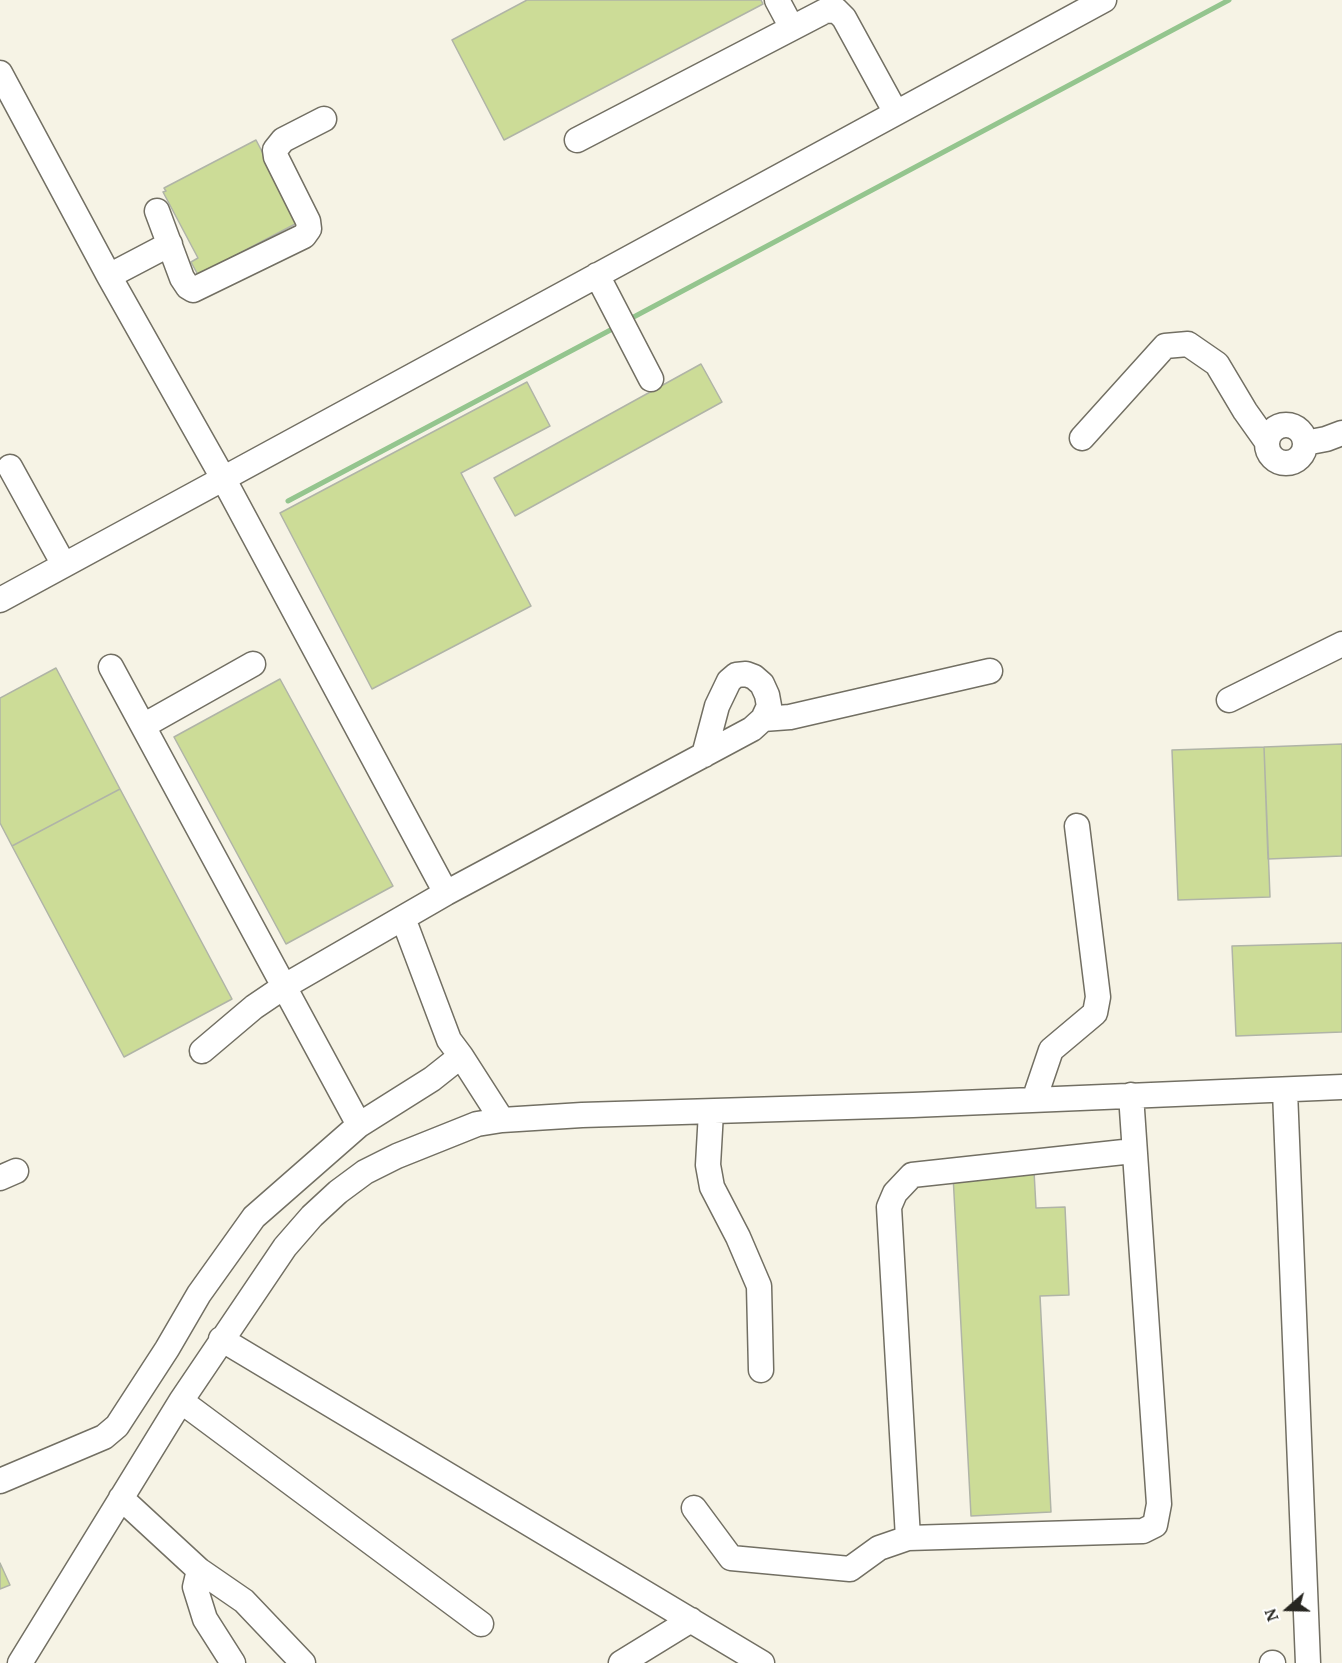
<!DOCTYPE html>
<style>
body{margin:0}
#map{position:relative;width:1342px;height:1663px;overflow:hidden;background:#f6f3e5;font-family:"PT Serif",serif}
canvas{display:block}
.north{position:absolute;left:1258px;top:1579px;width:60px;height:60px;-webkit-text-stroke:4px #fff;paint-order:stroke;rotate:250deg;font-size:16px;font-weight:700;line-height:24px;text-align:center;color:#262520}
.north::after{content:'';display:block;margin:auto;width:21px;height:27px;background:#262520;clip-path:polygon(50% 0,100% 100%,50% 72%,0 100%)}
</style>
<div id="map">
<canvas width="1342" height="1663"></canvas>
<div class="north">N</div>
</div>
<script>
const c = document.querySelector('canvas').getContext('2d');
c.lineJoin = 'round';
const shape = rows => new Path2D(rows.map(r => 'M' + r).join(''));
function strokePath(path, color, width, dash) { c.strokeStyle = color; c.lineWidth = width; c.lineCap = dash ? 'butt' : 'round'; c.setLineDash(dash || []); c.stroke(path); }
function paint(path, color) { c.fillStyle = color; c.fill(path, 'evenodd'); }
const stream = shape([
 [628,320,1229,0],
 [288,501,618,326]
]);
const building = shape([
 [527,0,761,0,763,4,504,140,452,40,527,0],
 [256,140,299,222,198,275,191,262,198,258,163,192,166,191,164,188,256,140],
 [701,364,722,402,515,516,494,478,701,364],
 [527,382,550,426,461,473,531,606,372,689,280,513,527,382],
 [56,668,120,789,12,846,0,823,0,698,56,668],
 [280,679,393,886,286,944,174,737,280,679],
 [1342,744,1342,856,1268,859,1264,747,1342,744],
 [1264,747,1270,897,1178,900,1172,750,1264,747],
 [120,789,232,999,124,1057,12,846,120,789],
 [1342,943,1342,1032,1236,1036,1232,946,1342,943],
 [1034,1171,1036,1208,1065,1207,1069,1295,1040,1296,1051,1512,971,1516,953,1175,1034,1171],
 [0,1563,10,1585,0,1589,0,1563]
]);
const minor = shape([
 [777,0,792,28],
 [0,73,109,276,223,478,446,893],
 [577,140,825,11,836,10,844,18,896,113],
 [157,211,182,278,188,287,193,290,304,236,309,229,308,221,276,157,275,150,283,140,324,119],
 [597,275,651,379],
 [109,276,170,244],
 '1267 444a19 19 0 1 1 38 0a19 19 0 1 1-38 0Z',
 [1082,438,1165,346,1188,344,1217,364,1245,411,1267,442],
 [1305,443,1326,439,1342,433],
 [10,467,64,565],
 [0,600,1104,0],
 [111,667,359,1125],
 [1229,700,1342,644],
 [763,719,790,717,990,671],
 [143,726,253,664],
 [202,1051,254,1007,285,986,446,893,752,729,763,719,769,706,767,695,762,684,754,677,746,674,736,675,729,681,717,706,704,755],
 [461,1056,502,1120],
 [1285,1091,1308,1663],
 [1034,1100,1051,1050,1095,1013,1098,997,1077,826],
 [711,1112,708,1165,712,1187,738,1237,759,1286,761,1370],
 [0,1178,16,1171],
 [221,1339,762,1663],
 [181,1401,481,1624],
 [0,1481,104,1437,117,1426,167,1349,199,1294,254,1217,359,1125,432,1079,461,1056,449,1040,403,918],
 [121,1498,199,1570,244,1601,303,1663],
 [694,1508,731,1558,850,1569,879,1548,908,1538,1143,1531,1155,1525,1159,1504,1131,1095],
 [908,1538,889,1207,895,1193,912,1175,1133,1151],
 [199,1570,195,1587,205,1619,233,1663],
 [20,1663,181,1401,285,1247,312,1216,338,1192,365,1172,397,1156,477,1124,502,1120,582,1115,913,1105,1342,1087],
 [621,1663,691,1620],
 [1272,1663,1273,1663]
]);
strokePath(stream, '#94c58e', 5);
paint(building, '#ccdc97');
strokePath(building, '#b0b4a7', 1.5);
strokePath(minor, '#726f63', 27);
strokePath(minor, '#fff', 24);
</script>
